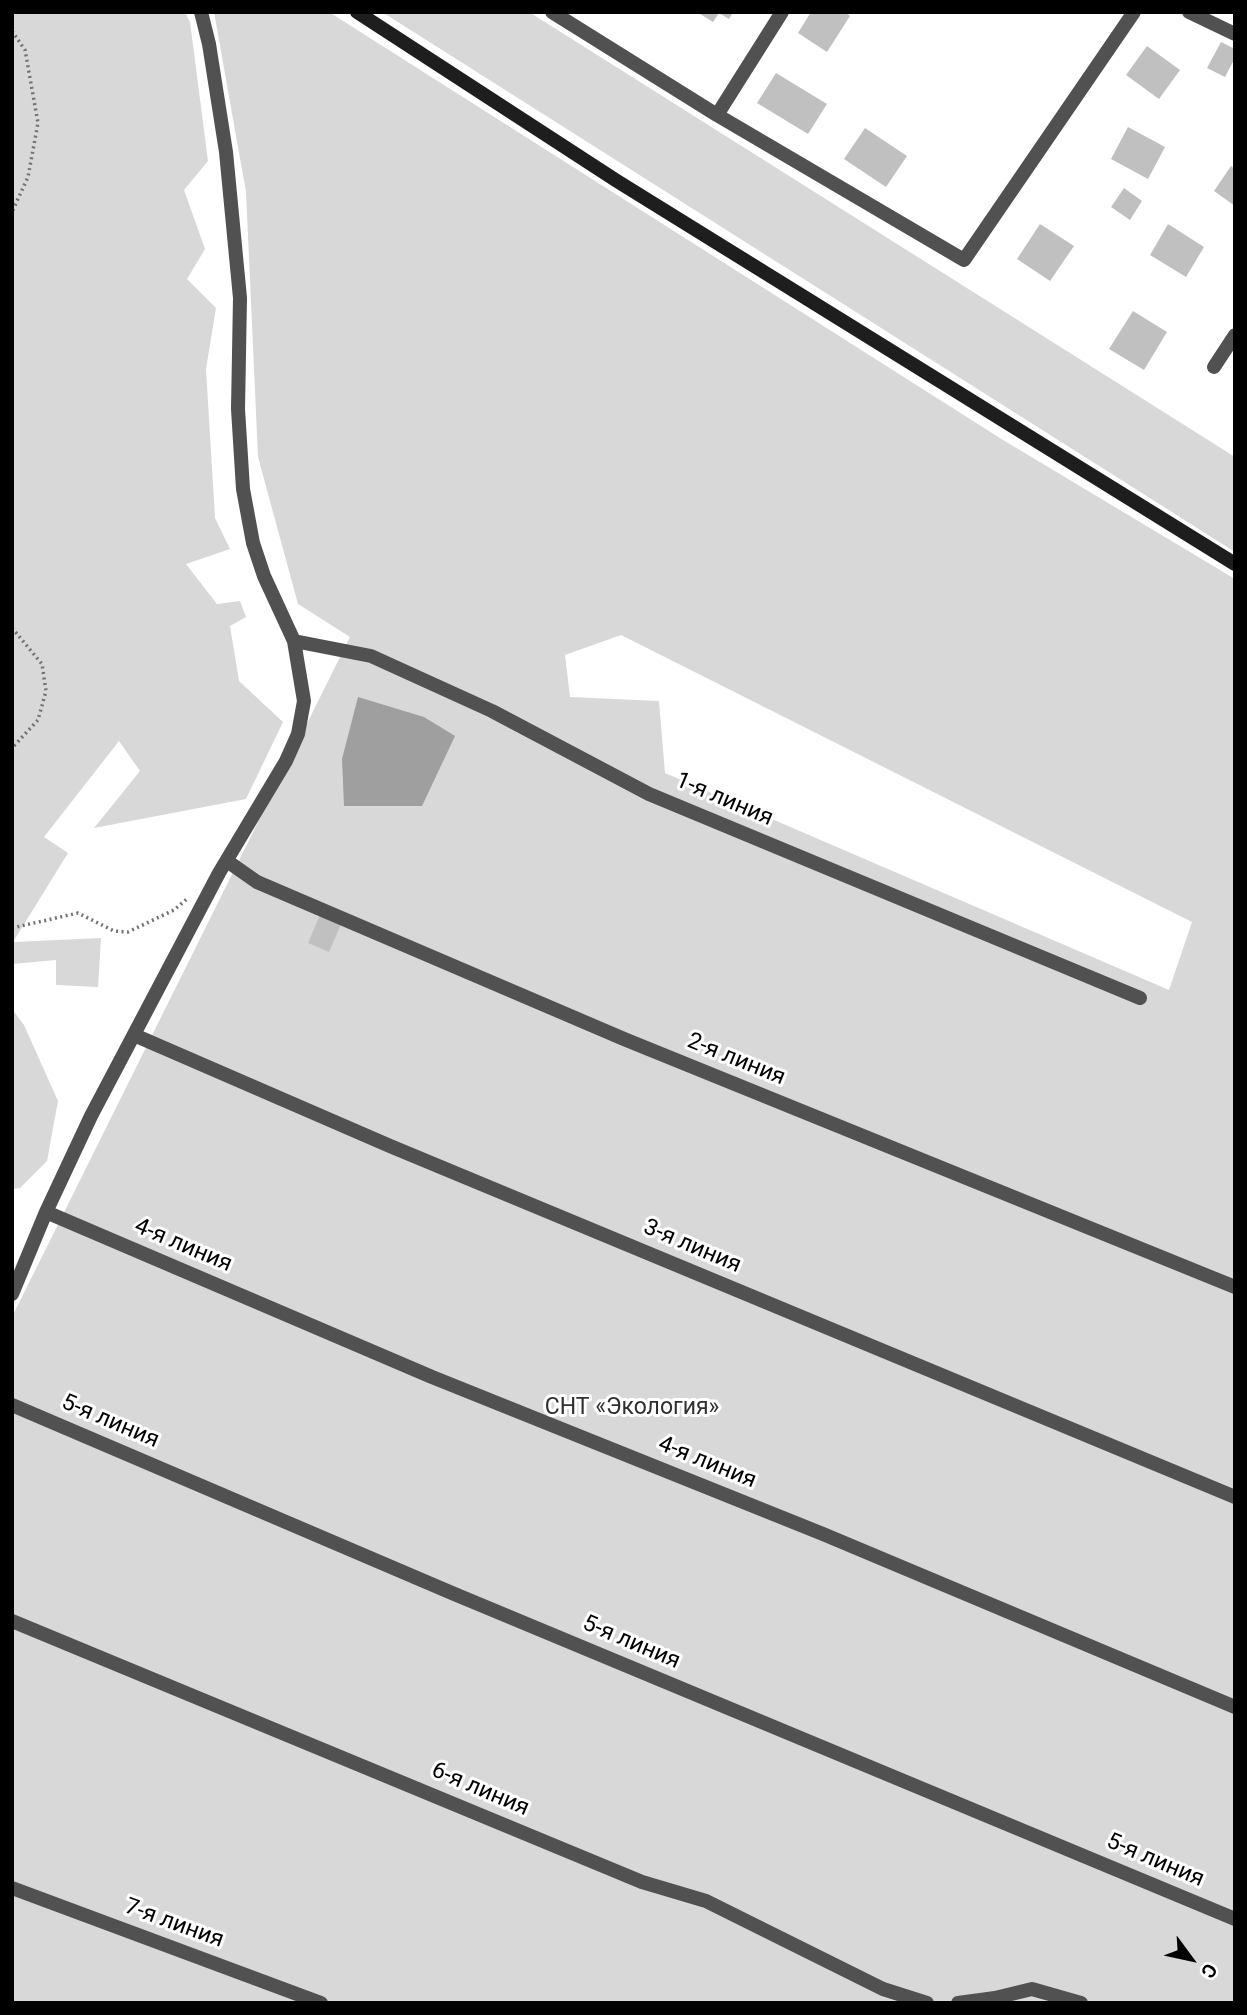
<!DOCTYPE html>
<meta charset="utf-8">
<style>
body{margin:0}
#map{position:relative;width:1247px;height:2015px;overflow:hidden;background:#fff;font-family:Roboto,sans-serif}
canvas{display:block}
.frame{position:absolute;inset:0;border:14px solid #000;pointer-events:none}
.north{position:absolute;left:1156px;top:1924px;width:70px;height:70px;-webkit-text-stroke:5px #fff;paint-order:stroke;rotate:123deg;font-size:19px;font-weight:700;line-height:28px;text-align:center;color:#000}
.north::after{content:'';display:block;margin:auto;width:24px;height:32px;background:#000;clip-path:polygon(50% 0,100% 100%,50% 72%,0 100%)}
</style>
<div id="map">
<canvas width="1247" height="2015"></canvas>
<div class="frame"></div>
<div class="north">С</div>
</div>
<script>
const c = document.querySelector('canvas').getContext('2d');
c.lineJoin = 'round';
function paint(path, color) { c.fillStyle = color; c.fill(path, 'evenodd'); }
const shape = rows => new Path2D(rows.map(r => 'M' + r).join(''));
function strokePath(path, color, width, dash) { c.strokeStyle = color; c.lineWidth = width; c.lineCap = dash ? 'butt' : 'round'; c.setLineDash(dash || []); c.stroke(path); }
function write(font, color, halo, rows, align = 'center') {
  c.font = font + ' Roboto,sans-serif'; c.lineWidth = 6; c.setLineDash([]); c.textBaseline = 'middle'; c.strokeStyle = halo; c.fillStyle = color; for (const [text, x, y, turn = 0] of rows) {
    c.save(); c.translate(x, y); c.rotate((+turn || 0) * Math.PI / 180); c.textAlign = isNaN(turn) ? turn : align; if (halo) c.strokeText(text, 0, 0); c.fillText(text, 0, 0); c.restore();
  }
}
const green = shape([
 [12,12,185,12,190,22,208,161,184,190,205,249,187,279,216,308,206,369,215,518,230,549,186,564,217,604,240,601,246,617,230,626,239,681,283,722,246,799,94,828,140,771,119,741,44,837,68,853,13,942,101,938,98,987,56,985,56,960,12,964],
 [214,12,329,12,1003,440,1235,579,1235,2003,12,2003,12,1317,350,637,298,604,258,457,246,192],
 [621,635,1192,922,1169,990,665,773,659,701,570,697,565,655],
 [382,12,529,12,1235,457,1235,552],
 [12,1009,24,1025,58,1101,47,1161,20,1188,12,1189]
]);
const water = shape([
 [358,697,424,717,455,736,422,806,344,806,342,759]
]);
const building = shape([
 [697,12,733,12,729,19,719,13,713,22],
 [811,12,845,12,850,16,827,52,798,33],
 [1221,42,1235,49,1235,58,1225,77,1207,68],
 [1147,46,1180,70,1159,99,1126,75],
 [776,73,827,104,808,134,757,103],
 [1128,127,1165,147,1148,179,1111,159],
 [865,128,907,156,886,187,844,159],
 [1231,166,1235,169,1235,206,1214,191],
 [1124,188,1142,201,1130,220,1111,207],
 [1040,224,1074,246,1050,281,1017,259],
 [1168,224,1204,247,1186,277,1150,255],
 [1133,311,1167,332,1144,370,1109,349],
 [320,915,341,924,329,952,308,943]
]);
const path = shape([
 [12,31,25,50,38,123,28,177,12,212],
 [12,628,42,664,46,691,38,720,12,748],
 [12,928,78,913,114,931,128,932,174,910,187,899]
]);
const street = shape([
 [552,12,717,115,964,260,1134,12],
 [1189,12,1235,34],
 [717,115,782,12],
 [1214,367,1235,335],
 [294,641,371,656,492,711,649,794,1140,998],
 [227,861,257,882,624,1039,1235,1287],
 [134,1035,390,1146,1235,1497],
 [46,1212,432,1377,823,1534,1235,1707],
 [12,1294,46,1212,91,1116,219,873,286,761,298,734,304,701,294,641,264,576,253,543,243,489,238,409,240,298,226,152,209,44,201,12],
 [12,1405,452,1593,1235,1919],
 [12,1621,642,1882,706,1901,883,1989,927,2003],
 [12,1888,321,2003],
 [958,2003,995,1998,1032,1989,1081,2003]
]);
const secondary = shape([
 [357,12,617,181,1235,564]
]);
const streetNames = [
 ["1-я линия",724,800,23],
 ["2-я линия",736,1060,22],
 ["4-я линия",183,1246,23],
 ["3-я линия",692,1247,23],
 ["5-я линия",110,1422,23],
 ["4-я линия",707,1463,22],
 ["5-я линия",631,1643,23],
 ["6-я линия",480,1790,23],
 ["5-я линия",1155,1861,23],
 ["7-я линия",174,1924,20]
];
const parkNames = [
 ["СНТ «Экология»",632,1408]
];
paint(green, '#d8d8d8');
paint(water, '#9f9f9f');
paint(building, '#c0c0c0');
strokePath(path, '#737373', 3.5, [2, 3.5]);
strokePath(street, '#515151', 14);
strokePath(secondary, '#1e1e1e', 14);
write('23px', '#000', '#fff', streetNames);
write('23px', '#2f2f2f', '#fff', parkNames);
</script>
